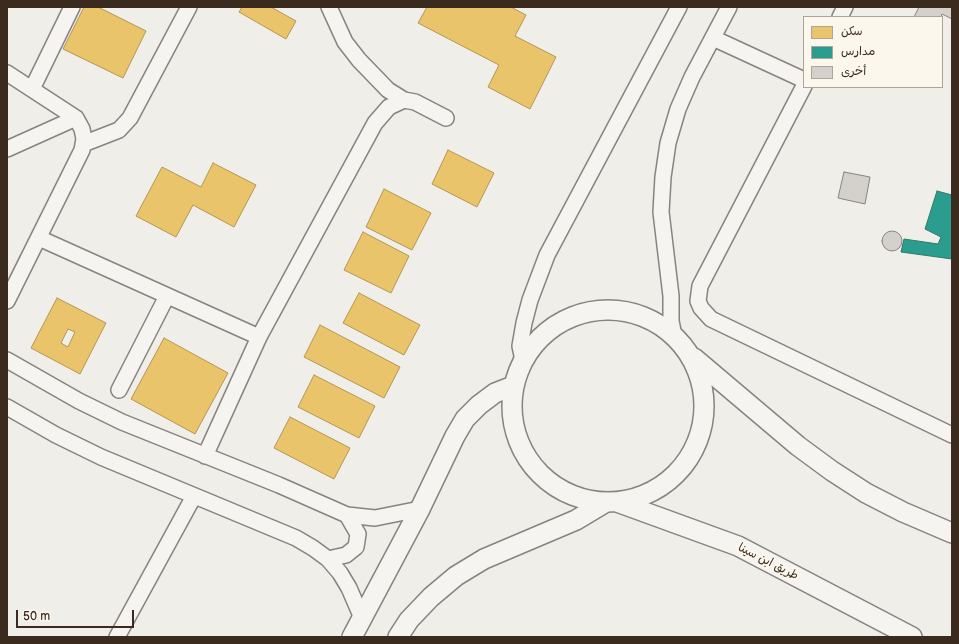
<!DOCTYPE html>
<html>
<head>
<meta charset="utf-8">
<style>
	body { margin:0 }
	#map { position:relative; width:959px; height:644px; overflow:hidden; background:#f0eee8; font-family:"Balsamiq Sans","Playpen Sans Arabic",sans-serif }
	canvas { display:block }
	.frame { position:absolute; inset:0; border:8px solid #3b2a1e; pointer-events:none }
	.legend { position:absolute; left:803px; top:16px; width:140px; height:72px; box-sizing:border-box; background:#fbf7ec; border:1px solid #aea59a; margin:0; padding:5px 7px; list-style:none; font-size:12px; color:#3b2a1e }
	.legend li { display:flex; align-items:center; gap:8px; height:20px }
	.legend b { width:20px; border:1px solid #aea59a }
	.scale { position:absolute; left:16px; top:610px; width:118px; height:18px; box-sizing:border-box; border:2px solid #3b2a1e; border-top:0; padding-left:5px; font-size:12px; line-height:14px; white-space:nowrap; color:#3b2a1e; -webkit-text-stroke:3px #fbf7ec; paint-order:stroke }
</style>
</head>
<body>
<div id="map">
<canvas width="959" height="644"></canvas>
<div class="frame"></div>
<ul class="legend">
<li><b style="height:11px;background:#e9c46a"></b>سكن</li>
<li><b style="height:11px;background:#2a9d8f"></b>مدارس</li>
<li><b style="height:11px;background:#d4d1cc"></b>أخرى</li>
</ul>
<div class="scale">50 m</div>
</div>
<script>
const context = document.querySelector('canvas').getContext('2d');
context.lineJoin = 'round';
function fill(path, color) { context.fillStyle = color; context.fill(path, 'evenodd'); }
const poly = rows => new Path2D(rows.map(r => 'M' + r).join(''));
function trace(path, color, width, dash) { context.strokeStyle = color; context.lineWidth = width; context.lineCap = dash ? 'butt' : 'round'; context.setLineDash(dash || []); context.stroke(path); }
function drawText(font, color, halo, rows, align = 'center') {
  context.font = font + ' "Balsamiq Sans","Playpen Sans Arabic",sans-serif'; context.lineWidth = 4; context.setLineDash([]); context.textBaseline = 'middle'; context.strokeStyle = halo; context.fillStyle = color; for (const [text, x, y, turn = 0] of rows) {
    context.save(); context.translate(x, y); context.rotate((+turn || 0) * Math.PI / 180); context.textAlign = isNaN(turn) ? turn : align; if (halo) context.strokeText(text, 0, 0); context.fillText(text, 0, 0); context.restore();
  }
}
const homes = poly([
	[84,7,98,7,146,31,123,78,63,49,84,7],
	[242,7,271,7,296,21,286,39,239,12,242,7],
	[427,7,511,7,526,15,515,36,556,57,530,109,488,87,499,65,418,23,427,7],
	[448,150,494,173,477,207,432,184,448,150],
	[213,163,256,185,234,227,193,205,176,237,136,216,162,167,201,187,213,163],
	[384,189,431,213,412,250,366,227,384,189],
	[363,232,409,256,391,293,344,270,363,232],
	[359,293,420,325,404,355,343,323,359,293],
	[57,298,106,323,80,374,31,348,57,298],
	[68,329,75,332,68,347,61,343,68,329],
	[320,325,400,367,384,398,304,357,320,325],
	[164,338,228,373,195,434,131,399,164,338],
	[314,375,375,406,359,438,298,407,314,375],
	[290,417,350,448,334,479,274,448,290,417]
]);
fill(homes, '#e9c46a');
trace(homes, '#b59653', 1);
const schools = poly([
	[937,191,952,195,952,259,901,252,904,239,938,244,941,237,925,229,937,191]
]);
fill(schools, '#2a9d8f');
trace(schools, '#2f7a6d', 1);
const building = poly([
	[919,7,952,7,952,19,942,14,941,17,914,17,919,7],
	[844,172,870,177,865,204,838,198,844,172],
	'882 241a10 10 0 1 1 20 0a10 10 0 1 1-20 0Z'
]);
fill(building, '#d4d1cc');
trace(building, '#88837e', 1);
const minor = poly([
	[329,7,345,42,359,60,388,90,404,100],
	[840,17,845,7],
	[713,38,804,80],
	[7,73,76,118,82,129,84,139,82,150,7,301],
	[804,86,700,286,698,301,701,308,711,319,952,435],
	[32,89,72,7],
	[83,144,119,130,130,118,189,7],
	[7,149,76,118],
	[39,238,259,337],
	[674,336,671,321,671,296,661,212,663,177,668,143,678,109,692,77,729,7],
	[7,360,79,401,122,422,279,485,347,515,375,518,420,509],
	[523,360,520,346,524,323,530,300,547,255,679,7],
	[119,390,167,296],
	[7,407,56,435,101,457,296,538,313,548,328,559,340,573,349,588,362,618],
	[205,456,259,337,375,123,389,107,404,100,415,102,446,118],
	[328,559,346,555,356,547,358,534,347,515],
	[117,637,194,496]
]);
const major = poly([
	'512 406a96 96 0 1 1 192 0a96 96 0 1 1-192 0Z',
	[694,358,798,446,832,471,866,493,903,512,952,533],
	[617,502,738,546,912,637],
	[352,637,420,509,455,436,465,419,479,405,495,393,513,386],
	[398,637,409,620,431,597,456,576,484,559,576,520,606,502]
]);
trace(minor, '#88837e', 18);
trace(major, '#88837e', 22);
trace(minor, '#f5f4f0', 15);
trace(major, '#f5f4f0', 19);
drawText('12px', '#3b2a1e', '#fbf7ec', [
	["طريق ابن سينا",768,562,27]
]);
</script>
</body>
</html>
